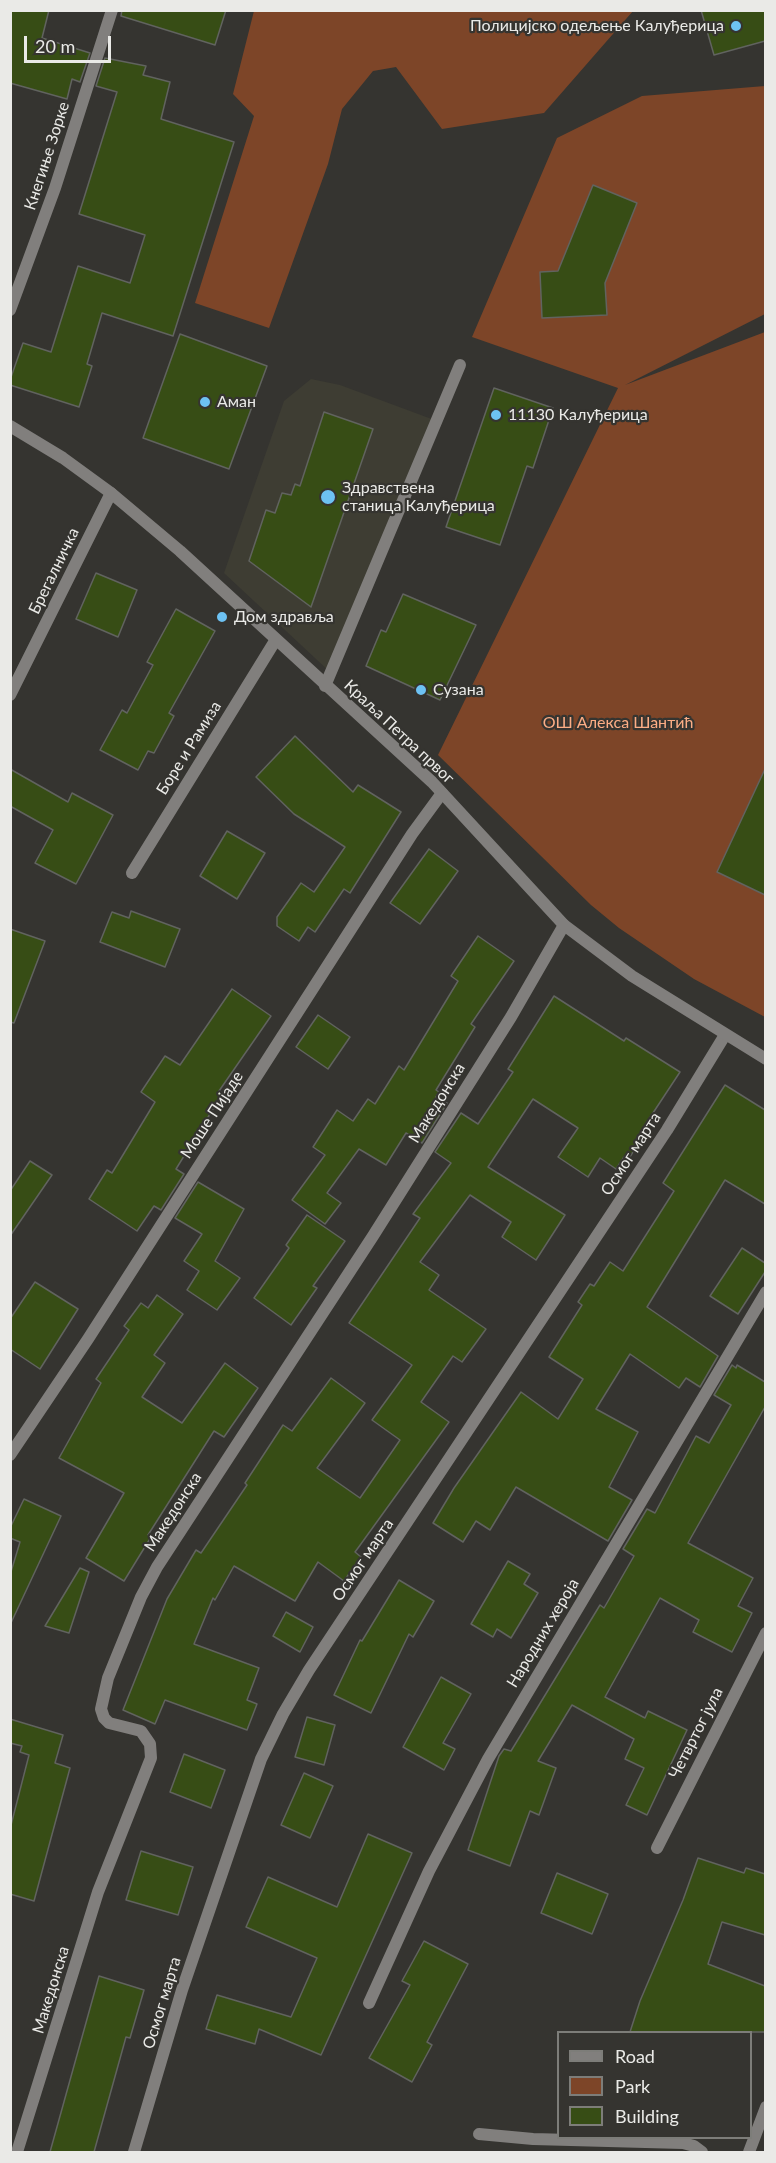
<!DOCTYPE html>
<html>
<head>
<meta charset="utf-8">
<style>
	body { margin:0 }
	#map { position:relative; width:776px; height:2163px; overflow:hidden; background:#353430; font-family:Lato,sans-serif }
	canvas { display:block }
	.frame { position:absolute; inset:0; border:12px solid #eaeae7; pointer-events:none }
	.legend { position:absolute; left:557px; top:2031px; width:195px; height:108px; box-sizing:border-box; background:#353430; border:2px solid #7d7d79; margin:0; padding:8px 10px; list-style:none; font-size:18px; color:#eaeae7 }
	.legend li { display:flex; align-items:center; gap:12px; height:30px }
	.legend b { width:30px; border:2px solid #7d7d79 }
	.scale { position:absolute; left:24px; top:36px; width:87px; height:27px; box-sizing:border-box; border:3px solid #eaeae7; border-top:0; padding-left:8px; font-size:18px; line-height:21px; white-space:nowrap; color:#eaeae7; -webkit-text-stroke:4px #353430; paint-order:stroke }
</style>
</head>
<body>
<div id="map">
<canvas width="776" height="2163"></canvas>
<div class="frame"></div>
<ul class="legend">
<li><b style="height:8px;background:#817f7d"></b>Road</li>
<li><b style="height:16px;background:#7d4528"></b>Park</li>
<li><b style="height:16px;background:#374d15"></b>Building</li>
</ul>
<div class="scale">20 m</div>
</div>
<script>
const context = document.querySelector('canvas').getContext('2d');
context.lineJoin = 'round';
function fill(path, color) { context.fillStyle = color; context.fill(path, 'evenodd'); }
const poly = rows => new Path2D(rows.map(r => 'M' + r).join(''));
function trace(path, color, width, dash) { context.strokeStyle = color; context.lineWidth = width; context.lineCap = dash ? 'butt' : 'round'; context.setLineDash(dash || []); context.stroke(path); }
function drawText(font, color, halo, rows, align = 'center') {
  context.font = font + ' Lato,sans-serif'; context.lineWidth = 4.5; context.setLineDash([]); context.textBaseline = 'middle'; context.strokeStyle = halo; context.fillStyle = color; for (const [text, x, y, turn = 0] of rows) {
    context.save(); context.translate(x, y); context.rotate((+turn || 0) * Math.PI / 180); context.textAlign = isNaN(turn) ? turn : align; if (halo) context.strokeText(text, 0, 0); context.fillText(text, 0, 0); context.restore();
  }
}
fill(poly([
	[311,379,340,385,437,421,331,673,224,573,284,401]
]), '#3e3d33');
fill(poly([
	[254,11,254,10,633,11,544,113,442,129,396,67,373,71,342,109,328,164,269,328,195,303,254,116,233,94],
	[765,86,765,314,625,385,765,332,765,1017,694,979,619,928,591,905,438,755,618,388,472,337,557,138,642,96]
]), '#7d4528');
const building = poly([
	[10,10,49,10,42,38,90,53,80,82,72,79,67,99,10,83,10,10],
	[122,10,226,10,215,45,121,16,122,10],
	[701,10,765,10,765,41,714,55,701,10],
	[105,58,146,66,143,75,170,82,161,119,234,142,173,336,102,313,87,364,92,366,79,407,10,385,10,380,23,343,51,352,78,266,130,283,145,235,79,214,117,92,96,86,105,58],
	[593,185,637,203,605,283,607,315,542,318,540,272,558,271,593,185],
	[180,334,267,366,229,469,143,438,180,334],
	[494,388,553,408,533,468,527,466,500,545,446,527,494,388],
	[324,412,373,429,311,607,249,561,266,510,275,513,282,493,291,495,295,484,300,486,324,412],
	[96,573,137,590,118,637,76,619,96,573],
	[403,594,476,625,440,700,366,666,381,630,386,632,403,594],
	[176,609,215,631,169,713,174,716,154,753,148,751,138,770,100,750,122,710,127,713,153,665,147,662,176,609],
	[295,736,353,792,358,785,401,812,350,893,344,889,315,932,308,927,299,941,277,926,277,917,301,883,314,892,345,847,294,814,256,777,295,736],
	[10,769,68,802,72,793,113,815,76,884,35,863,53,830,10,806,10,769],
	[765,769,765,895,717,872,765,769],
	[227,831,265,853,237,899,200,876,227,831],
	[429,849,458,871,420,924,390,903,429,849],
	[131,911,180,929,165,967,100,942,112,912,129,918,131,911],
	[10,929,45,941,14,1023,10,1022,10,929],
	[478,936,514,961,471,1024,475,1027,436,1090,439,1092,436,1097,447,1103,422,1143,406,1133,386,1165,359,1149,327,1193,341,1203,325,1224,292,1200,325,1155,313,1147,337,1110,353,1121,368,1099,375,1104,399,1066,404,1070,458,981,451,976,478,936],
	[232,989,271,1016,219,1091,223,1093,176,1169,184,1174,161,1210,154,1206,137,1231,89,1199,107,1170,112,1173,155,1102,141,1092,165,1056,180,1065,232,989],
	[554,996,624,1041,626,1038,680,1072,649,1119,649,1126,628,1160,624,1157,616,1169,600,1158,588,1177,558,1157,578,1128,533,1099,488,1167,565,1215,536,1260,502,1237,511,1222,470,1195,420,1262,439,1275,429,1290,486,1329,462,1362,453,1356,421,1402,449,1422,358,1548,355,1552,361,1557,344,1581,318,1562,295,1601,234,1566,215,1600,213,1598,194,1644,259,1668,247,1700,257,1704,247,1730,165,1700,155,1724,123,1710,167,1599,196,1550,201,1553,247,1485,245,1483,283,1425,292,1431,331,1378,365,1403,317,1468,360,1498,400,1440,372,1420,412,1365,349,1323,420,1218,413,1214,451,1163,435,1152,461,1113,478,1124,513,1072,508,1069,554,996],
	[318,1015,350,1037,328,1069,296,1047,318,1015],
	[725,1085,765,1110,765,1204,725,1180,647,1307,718,1356,700,1387,686,1378,679,1388,630,1354,596,1409,638,1432,609,1487,632,1500,608,1541,516,1487,490,1530,476,1521,463,1542,433,1523,454,1488,521,1392,558,1419,583,1379,549,1357,582,1305,578,1302,590,1284,594,1286,610,1262,623,1271,674,1191,663,1183,725,1085],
	[30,1161,52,1175,10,1236,10,1191,30,1161],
	[198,1182,244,1209,215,1261,240,1278,217,1310,187,1290,199,1271,184,1261,202,1234,175,1218,198,1182],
	[307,1215,345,1241,313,1286,317,1288,291,1325,254,1298,289,1248,286,1245,307,1215],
	[742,1248,765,1263,765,1272,738,1314,710,1296,742,1248],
	[35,1282,78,1309,40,1369,10,1349,10,1319,35,1282],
	[157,1295,183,1314,154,1355,165,1363,142,1397,182,1423,225,1363,258,1388,224,1437,214,1431,148,1535,151,1537,124,1581,86,1558,124,1493,59,1458,101,1383,96,1379,129,1330,124,1326,141,1303,148,1308,157,1295],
	[732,1365,736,1368,737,1365,765,1382,765,1407,688,1543,753,1578,738,1606,752,1613,732,1652,693,1632,699,1620,660,1598,605,1697,645,1718,648,1711,687,1730,647,1815,626,1805,644,1768,625,1759,634,1739,572,1705,538,1761,556,1768,539,1815,530,1811,510,1866,468,1850,499,1756,504,1749,511,1751,600,1605,604,1608,634,1556,623,1549,647,1509,655,1513,696,1436,709,1443,731,1405,714,1395,732,1365],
	[24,1499,61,1516,10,1625,10,1575,20,1542,10,1538,10,1528,24,1499],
	[508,1561,530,1574,524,1584,538,1593,511,1638,497,1629,493,1637,471,1624,508,1561],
	[80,1568,89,1572,69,1633,45,1626,80,1568],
	[399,1580,434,1601,413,1637,409,1634,371,1713,334,1695,360,1640,362,1641,399,1580],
	[286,1612,313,1627,300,1652,273,1636,286,1612],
	[441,1677,471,1694,443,1743,455,1749,444,1770,403,1747,441,1677],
	[307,1717,335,1725,324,1765,295,1757,307,1717],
	[10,1719,63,1735,55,1763,70,1768,34,1901,10,1894,10,1829,29,1755,20,1752,22,1746,10,1743,10,1719],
	[184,1754,225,1770,211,1808,170,1792,184,1754],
	[304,1773,333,1786,310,1838,281,1825,304,1773],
	[368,1834,412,1853,321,2055,259,2029,255,2044,206,2029,217,1995,291,2017,317,1958,246,1927,268,1877,337,1907,368,1834],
	[141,1851,193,1867,178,1915,126,1900,141,1851],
	[698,1858,744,1873,746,1868,765,1874,765,1935,722,1922,708,1964,765,1986,765,2032,630,2032,640,2001,683,1900,698,1858],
	[557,1873,608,1894,592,1934,541,1913,557,1873],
	[424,1941,468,1964,427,2042,432,2045,412,2082,369,2058,410,1985,402,1981,424,1941],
	[99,1976,144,1990,130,2038,126,2037,94,2152,50,2152,99,1976]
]);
fill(building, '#374d15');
trace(building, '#61635f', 1.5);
trace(poly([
	[10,310,55,188,112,10],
	[325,686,460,365],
	[10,695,111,493],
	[132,873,275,641],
	[10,1455,88,1339,412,834,442,793],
	[657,1848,766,1633],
	[369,2003,429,1871,488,1759,766,1292],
	[479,2134,533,2139,683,2143,694,2146,702,2152],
	[17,2152,98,1892,151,1758,150,1744,141,1731,109,1723,104,1718,101,1709,108,1678,141,1597,157,1567,373,1236,511,1017,564,925],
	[134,2152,182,1990,261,1759,283,1714,309,1670,667,1130,725,1035],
	[749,2152,766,2107]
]), '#817f7d', 12);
trace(poly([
	[10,426,63,458,111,493,180,551,432,782,564,925,632,976,766,1059]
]), '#817f7d', 12);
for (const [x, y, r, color] of [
	[736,26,6,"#6dc2f3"],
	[205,402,6,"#6dc2f3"],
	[496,415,6,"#6dc2f3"],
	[328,497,8,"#6dc2f3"],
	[222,617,6,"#6dc2f3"],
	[421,690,6,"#6dc2f3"]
]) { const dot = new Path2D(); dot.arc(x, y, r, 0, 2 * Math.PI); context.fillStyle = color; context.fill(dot); trace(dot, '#353430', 2); }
drawText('16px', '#eaeae7', '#353430', [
	["Полицијско одељење Калуђерица",724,26,"right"],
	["Аман",217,402],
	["11130 Калуђерица",508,415],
	["Здравствена",342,488],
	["станица Калуђерица",342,506],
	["Дом здравља",234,617],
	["Сузана",433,690]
], 'left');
drawText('16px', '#eaeae7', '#353430', [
	["Кнегиње Зорке",47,156,-72],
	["Брегалничка",54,571,-64],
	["Краља Петра првог",399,732,43],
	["Боре и Рамиза",189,748,-58],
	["Македонска",437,1103,-58],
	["Моше Пијаде",212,1115,-57],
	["Осмог марта",631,1154,-57],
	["Македонска",173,1512,-57],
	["Осмог марта",363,1560,-56],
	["Народних хероја",543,1633,-59],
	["Четвртог јула",696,1733,-63],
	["Македонска",51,1990,-73],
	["Осмог марта",162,2003,-73]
]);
drawText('16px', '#fcad85', '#353430', [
	["ОШ Алекса Шантић",618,723]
]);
</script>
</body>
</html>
